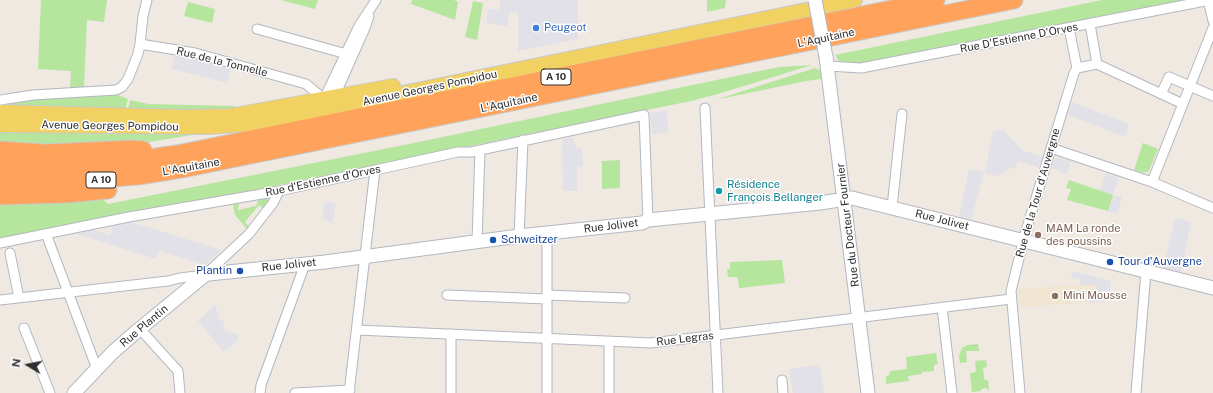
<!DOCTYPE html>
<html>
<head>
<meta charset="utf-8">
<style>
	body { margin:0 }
	#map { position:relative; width:1213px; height:393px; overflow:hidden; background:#efe9e1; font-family:"Public Sans",sans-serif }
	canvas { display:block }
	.north { position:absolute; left:8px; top:345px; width:40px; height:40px; -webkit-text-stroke:3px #fff; paint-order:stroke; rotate:280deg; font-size:11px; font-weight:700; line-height:16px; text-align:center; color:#2e2e2e }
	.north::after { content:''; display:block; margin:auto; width:14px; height:18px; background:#2e2e2e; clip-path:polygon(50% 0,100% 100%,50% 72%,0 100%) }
</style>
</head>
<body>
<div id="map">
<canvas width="1213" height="393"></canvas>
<div class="north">N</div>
</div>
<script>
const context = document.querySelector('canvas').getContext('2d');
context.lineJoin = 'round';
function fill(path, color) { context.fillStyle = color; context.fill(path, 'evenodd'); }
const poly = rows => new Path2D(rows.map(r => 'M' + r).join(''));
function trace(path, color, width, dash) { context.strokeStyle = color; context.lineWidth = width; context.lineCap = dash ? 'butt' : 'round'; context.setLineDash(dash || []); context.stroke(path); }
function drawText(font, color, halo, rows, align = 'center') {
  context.font = font + ' "Public Sans",sans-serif'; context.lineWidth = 3; context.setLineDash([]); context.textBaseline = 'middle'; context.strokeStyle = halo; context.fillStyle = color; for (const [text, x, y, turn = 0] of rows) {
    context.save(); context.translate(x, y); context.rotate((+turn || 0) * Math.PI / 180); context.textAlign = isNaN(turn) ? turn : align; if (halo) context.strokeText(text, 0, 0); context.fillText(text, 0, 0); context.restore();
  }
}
fill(poly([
	[501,0,578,0,578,39,518,51,518,13,510,12,507,26,486,23,488,9,499,10],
	[175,54,194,57,231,68,227,83,172,69],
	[1072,102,1129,124,1125,137,1068,115],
	[667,110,668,133,652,134,650,113],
	[1003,129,1022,150,1042,157,1039,167,1018,161,1015,169,1008,168,1007,171,997,176,985,173,993,132],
	[573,137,576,149,582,148,583,166,577,167,577,191,563,191,562,139],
	[1059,157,1071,161,1067,174,1051,168,1054,160],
	[969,169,984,172,971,221,959,218],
	[1106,173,1119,178,1113,195,1122,197,1117,214,1108,211,1113,195,1100,191],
	[325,201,336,203,332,224,322,217],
	[1175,218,1191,222,1181,274,1163,269],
	[125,221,141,225,222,250,206,264,203,264,159,251,156,259,74,233,88,228,110,235,113,224],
	[1072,271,1111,281,1109,301,1085,303,1094,295,1096,286,1080,285,1080,279,1071,278],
	[215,304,220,321,223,320,225,331,228,331,239,335,236,342,224,352,198,321],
	[820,365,824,393,793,393,789,369]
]), '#e3e1e8');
fill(poly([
	[1076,285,1096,285,1094,295,1085,303,1019,307,1017,289]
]), '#f0e6d1');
fill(poly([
	[41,0,107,0,104,22,87,20,84,87,70,88,71,71,38,69],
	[281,0,318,0,315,9],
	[412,0,454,0,458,2,455,20,411,4],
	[707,0,726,0,725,8,707,12],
	[1102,0,1193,0,1155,7,1141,8,1081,23,857,64,841,64,835,55],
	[473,1,483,3,477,40,465,37],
	[188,2,215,9,212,23,184,16],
	[812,65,718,94,691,101,186,204,0,241,0,203,103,199,108,204,404,145,779,67],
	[815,68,822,71,824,81,820,79,806,81,715,100],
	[118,95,128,99,125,110,50,106,0,106,0,103,26,100],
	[130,100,148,104,235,106,238,108,221,110,128,110],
	[0,132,30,132,204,133,143,143,61,146,0,142],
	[1143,143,1158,149,1149,171,1144,173,1134,170],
	[620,160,620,188,602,189,602,161],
	[1069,180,1113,195,1108,211,1067,200,1071,189,1066,188],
	[266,198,269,200,269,203,264,209,259,205,245,222,249,227,247,229,235,215,233,204,239,203,238,210,256,206,259,199],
	[782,260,785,283,739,288,738,279,736,277,728,277,727,269,730,269,730,262],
	[978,344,979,351,966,351,967,362,960,363,959,356,962,348,967,345],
	[936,353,938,364,934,365,934,371,922,372,922,374,908,376,909,381,886,384,886,377,889,375,890,371,907,369,906,357],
	[986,360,987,367,983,368,984,377,985,380,988,380,989,390,988,391,987,388,981,389,981,391,972,392,970,373,976,372,975,361]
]), '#b6e59e');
const street = poly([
	[1208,0,1213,21],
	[1090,24,1097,64],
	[1069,28,1077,68],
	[257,29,350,55],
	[140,44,143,16,147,0],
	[1097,64,1183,104],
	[828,66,861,68,1210,0],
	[1077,68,1097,64],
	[1161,94,1169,77,1213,96],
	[0,100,33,95,116,90,122,87,128,79,138,54,140,44,195,53,306,84,324,99,359,26,376,0],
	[333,100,365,28,369,16],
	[705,108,718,393],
	[1051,148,1152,182,1213,208],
	[1152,182,1213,28],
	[892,207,902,114],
	[547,234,547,393],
	[519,236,523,140],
	[48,239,97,369],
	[477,242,480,150],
	[0,243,129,217,279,191,458,152,471,152,644,115,648,220],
	[10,253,19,298],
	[447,295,547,299],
	[547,295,625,298],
	[0,300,168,281,180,278,205,275,249,234,273,203,279,191],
	[942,307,952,393],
	[24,328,50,393],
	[140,329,178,371,180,393],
	[357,330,651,343,1011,299],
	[609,342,609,393],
	[782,380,783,393],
	[260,393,261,385,305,264],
	[295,393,350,390],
	[349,393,375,170],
	[451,393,451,334],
	[1020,393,1011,291,1025,234,1074,73,1077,68],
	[1136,393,1146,271]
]);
const secondary = poly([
	[826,57,868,393],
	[74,393,112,353,137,331,205,275,209,274,325,262,519,236,642,223,648,220,820,203,852,198,1213,288]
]);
const primary = poly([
	[0,112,186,117,230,116,393,86],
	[0,125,208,127,249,124,325,109,855,0]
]);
const highway = poly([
	[0,150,46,153,132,149,143,150],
	[0,163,40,166,72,166,136,160,177,154,936,0],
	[0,179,40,181,73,181,138,176,187,168,1014,0],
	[0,196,67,194,108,190]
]);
trace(street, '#b4b7c1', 11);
trace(secondary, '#b4b7c1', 15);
trace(primary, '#c9c9c9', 16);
trace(highway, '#c9c9c9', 19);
trace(street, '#fff', 9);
trace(secondary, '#fff', 13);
trace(primary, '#f2d163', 14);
trace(highway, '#ffa35c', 17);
const secondaryBridge = poly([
	[815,0,826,57]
]);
trace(secondaryBridge, '#b4b7c1', 15, []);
trace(secondaryBridge, '#fff', 13);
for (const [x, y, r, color] of [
	[536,28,4,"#3f7fe0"],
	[719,191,4,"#0f9aa8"],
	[1038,235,4,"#8d6e63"],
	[493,240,4,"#1a4fb4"],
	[1110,262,4,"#1a4fb4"],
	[240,271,4,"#1a4fb4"],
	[1055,296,4,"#8d6e63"]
]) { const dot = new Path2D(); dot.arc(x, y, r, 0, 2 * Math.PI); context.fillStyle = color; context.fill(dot); trace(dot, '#fff', 1.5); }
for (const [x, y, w] of [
	[556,77,30],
	[101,180,30]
]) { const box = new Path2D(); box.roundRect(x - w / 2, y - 8, w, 16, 3); context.fillStyle = '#fff'; context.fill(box); trace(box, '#2e2e2e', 1); }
drawText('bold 10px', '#2e2e2e', null, [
	["A 10",556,77],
	["A 10",101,180]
]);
drawText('11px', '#366cbe', '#fff', [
	["Peugeot",544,28]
], 'left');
drawText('11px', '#2e2e2e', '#fff', [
	["L'Aquitaine",826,38,-12],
	["Rue D'Estienne D'Orves",1019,38,-11],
	["Rue de la Tonnelle",222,62,14],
	["Avenue Georges Pompidou",430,88,-12],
	["L'Aquitaine",509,103,-12],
	["Avenue Georges Pompidou",110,126,1],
	["L'Aquitaine",191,167,-10],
	["Rue d'Estienne d'Orves",323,181,-12],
	["Rue de la Tour d'Auvergne",1038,193,-74],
	["Rue Jolivet",942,220,14],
	["Rue du Docteur Fournier",848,225,-97],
	["Rue Jolivet",611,226,-7],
	["Rue Jolivet",289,265,-6],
	["Rue Plantin",144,326,-40],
	["Rue Legras",685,339,-7]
]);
drawText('11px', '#0d838f', '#fff', [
	["Résidence",727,185],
	["François Bellanger",727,198]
], 'left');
drawText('11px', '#785e54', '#fff', [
	["MAM La ronde",1046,229],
	["des poussins",1046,242],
	["Mini Mousse",1063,296]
], 'left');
drawText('11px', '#164399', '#fff', [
	["Schweitzer",501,240],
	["Tour d'Auvergne",1118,262],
	["Plantin",232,271,"right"]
], 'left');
</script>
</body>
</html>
